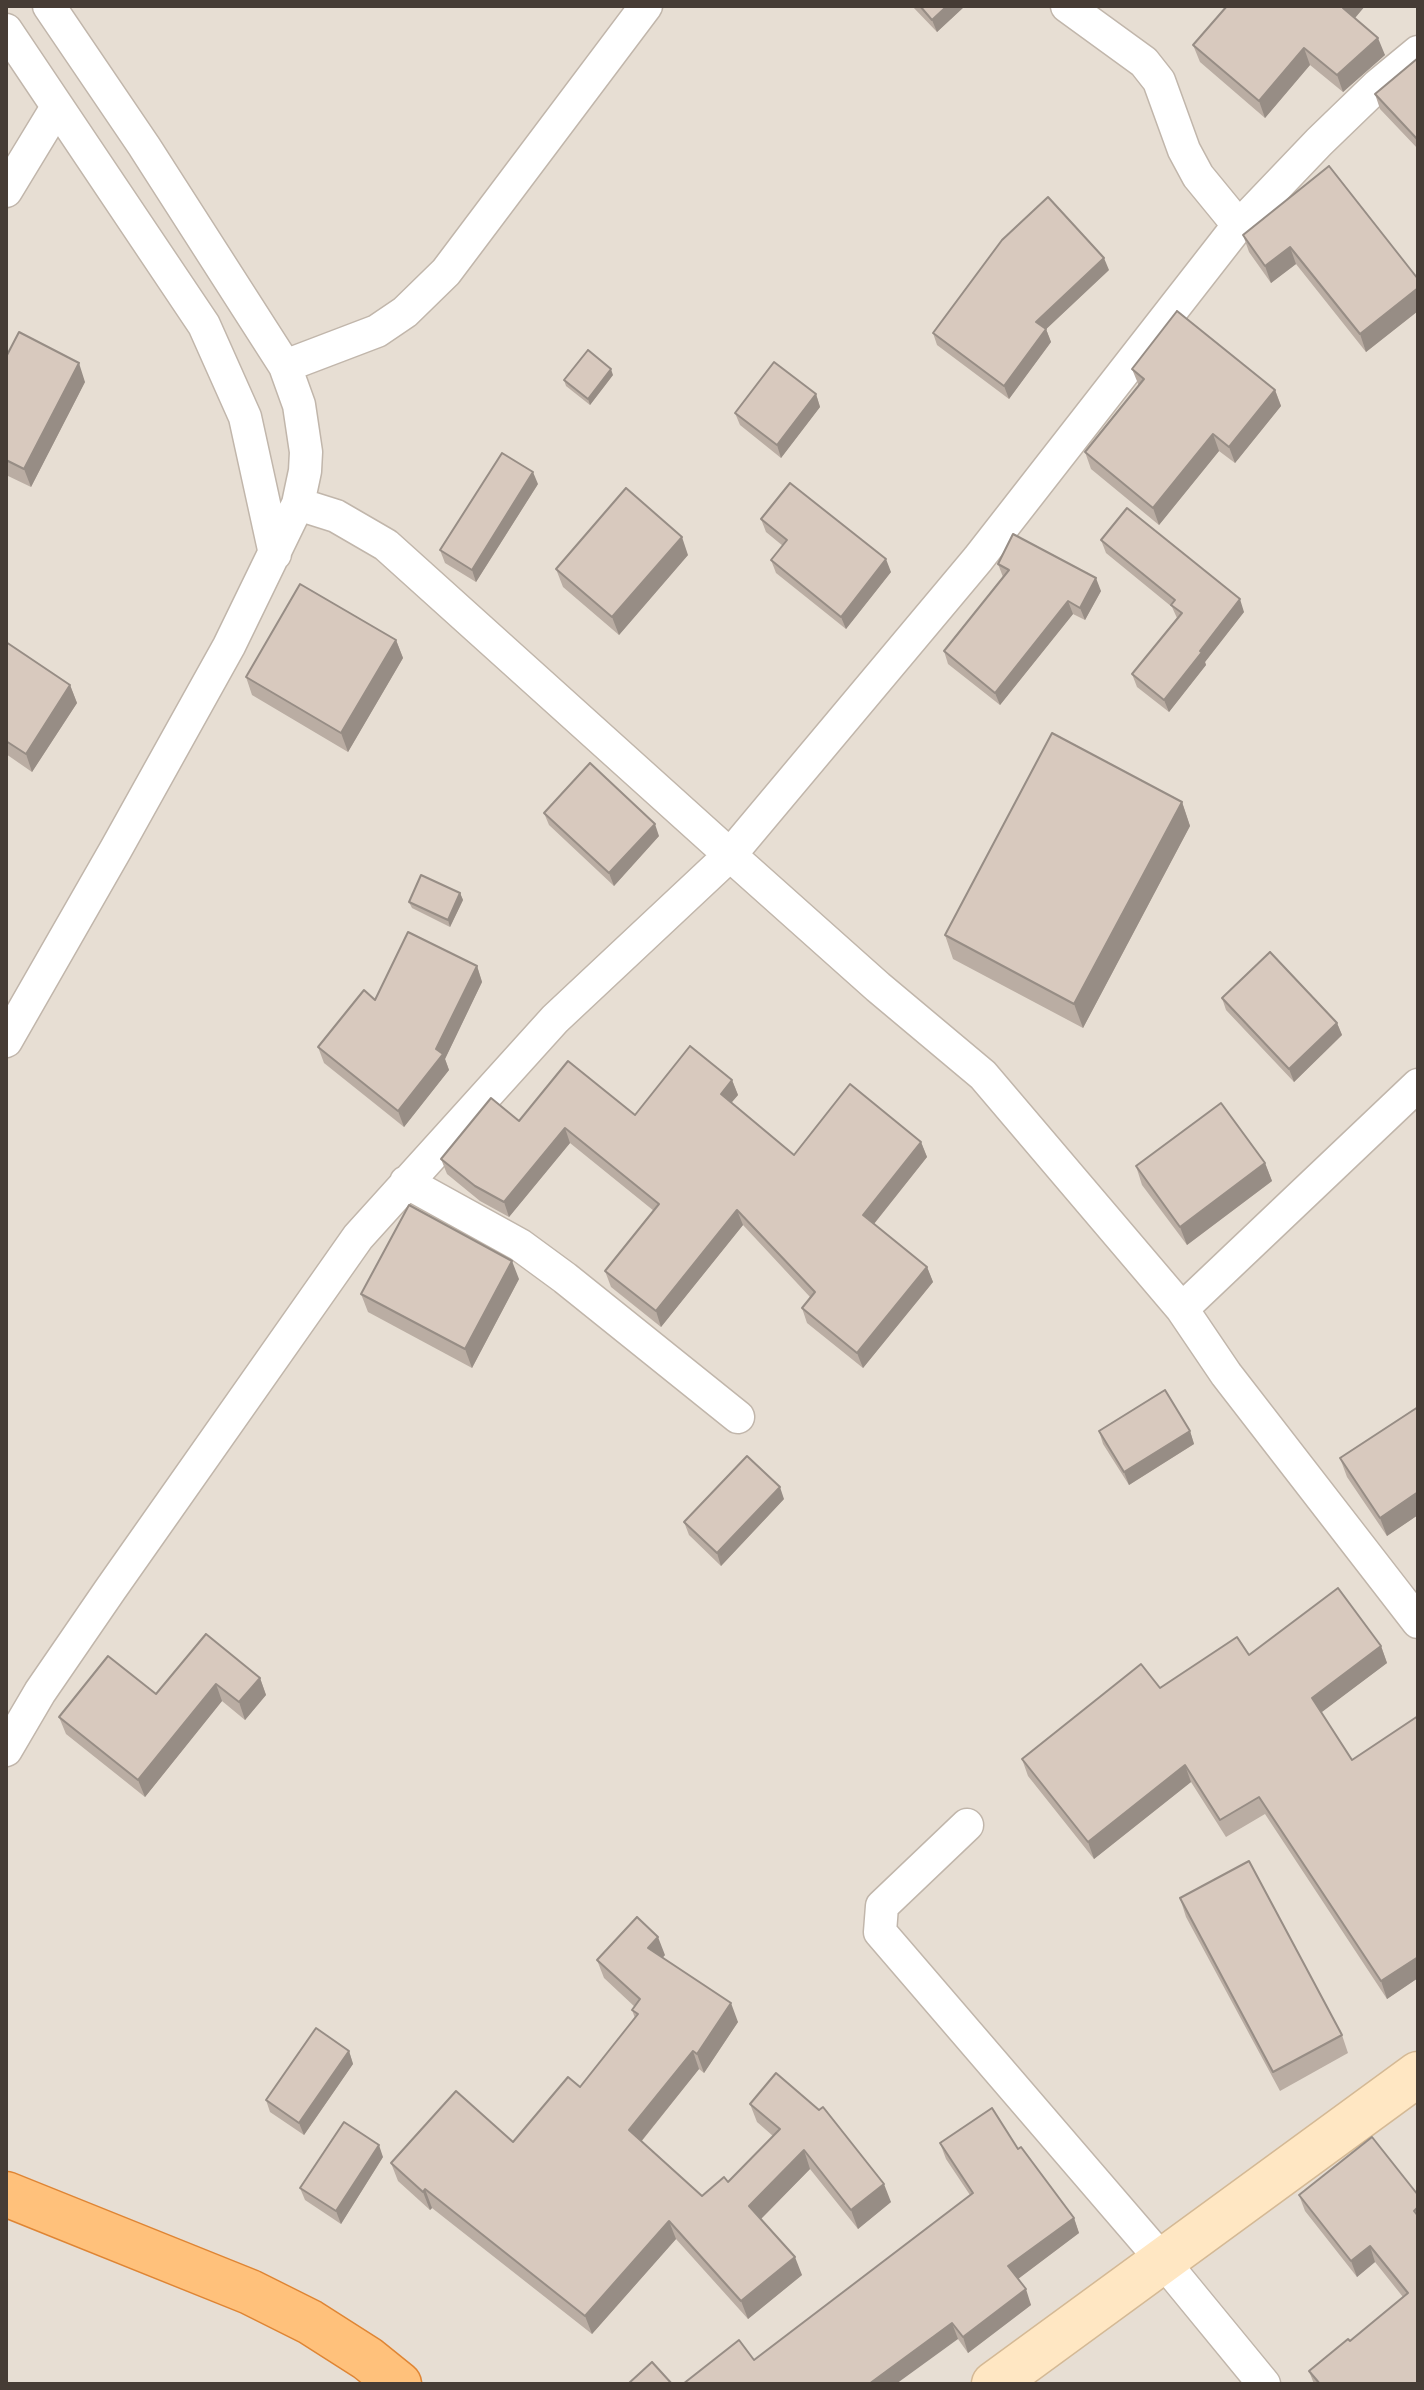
<!DOCTYPE html>
<html>
<head>
<meta charset="utf-8">
<style>
	body { margin:0 }
	#map { position:relative; width:1424px; height:2390px; overflow:hidden; background:#f3ede5; font-family:Figtree,sans-serif }
	canvas { display:block }
	.frame { position:absolute; inset:0; border:8px solid #463c35; pointer-events:none }
</style>
</head>
<body>
<div id="map">
<canvas width="1424" height="2390"></canvas>
<div class="frame"></div>
</div>
<script>
const context = document.querySelector('canvas').getContext('2d');
context.lineJoin = 'round';
function fill(path, color) { context.fillStyle = color; context.fill(path, 'evenodd'); }
const poly = rows => new Path2D(rows.map(r => 'M' + r).join(''));
function trace(path, color, width, dash) { context.strokeStyle = color; context.lineWidth = width; context.lineCap = dash ? 'butt' : 'round'; context.setLineDash(dash || []); context.stroke(path); }
fill(poly([
	[6,6,1418,6,1418,2384,6,2384]
]), '#e7ded3');
const minor = poly([
	[1067,6,1144,62,1159,81,1184,150,1198,176,1239,226],
	[6,30,204,325,245,417,275,554],
	[1418,52,1378,85,1319,142,1233,232,978,559,730,855,878,987,983,1075,1182,1309,1226,1374,1418,1622],
	[6,191,57,107],
	[285,366,377,331,405,312,446,272,646,6],
	[6,1041,116,849,229,646,298,504,305,471,306,452,299,405,285,366,144,146,49,6],
	[406,1182,520,1245,565,1278,738,1417],
	[1182,1309,1418,1085],
	[6,1750,40,1692,110,1590,358,1237,555,1019,730,855,386,545,336,516,298,504],
	[967,1825,882,1906,880,1932,1163,2261,1264,2384]
]);
const secondary = poly([
	[994,2384,1418,2074]
]);
const trunk = poly([
	[6,2194,250,2292,310,2322,368,2359,399,2384]
]);
trace(minor, '#c1b6ab', 35);
trace(secondary, '#d4b995', 47);
trace(trunk, '#df8534', 47);
trace(minor, '#fff', 32);
trace(secondary, '#ffe7c3', 44);
trace(trunk, '#ffc17b', 44);
fill(poly([
	[912,6,965,6,937,32],
	[1227,6,1365,6,1355,18,1385,55,1343,92,1310,65,1265,118,1200,62,1193,45],
	[1418,58,1418,149,1380,109,1375,94],
	[1243,235,1418,279,1418,311,1366,352,1296,264,1271,283,1249,252],
	[1109,270,1046,329,1051,342,1009,399,937,345,933,333],
	[6,357,85,382,31,487,6,475],
	[1132,369,1275,390,1281,406,1235,463,1219,451,1159,525,1091,469,1085,452,1139,386],
	[613,375,590,405,566,386,564,380],
	[816,394,820,407,781,458,740,425,735,413],
	[538,484,476,582,445,563,440,550],
	[761,519,891,572,846,629,776,573,771,560,783,546,766,532],
	[1101,540,1244,612,1205,662,1206,665,1169,712,1137,687,1132,674,1177,618,1172,607,1106,553],
	[688,555,619,635,563,587,556,569],
	[998,564,1101,591,1085,620,1073,614,1000,705,948,664,944,651,1003,577],
	[396,640,403,658,348,752,252,695,246,677],
	[6,642,70,685,77,703,32,772,6,754],
	[1182,802,1190,826,1083,1028,953,959,945,935],
	[544,813,659,836,614,886,549,825],
	[460,893,463,900,450,927,412,908,409,902],
	[477,966,482,982,445,1059,449,1070,404,1127,324,1063,318,1047,375,1000],
	[1222,998,1337,1023,1342,1035,1294,1082,1226,1010],
	[732,1080,738,1095,731,1103,794,1155,921,1142,927,1157,874,1224,927,1267,933,1282,863,1368,807,1323,802,1308,810,1297,743,1225,661,1327,611,1287,605,1271,654,1211,570,1143,509,1217,480,1201,447,1174,441,1159,519,1121,635,1115],
	[1265,1163,1272,1181,1187,1245,1142,1185,1136,1166],
	[519,1279,472,1368,368,1312,361,1294],
	[1418,1407,1418,1515,1387,1536,1347,1477,1340,1458],
	[1099,1431,1190,1431,1194,1444,1129,1485,1103,1444],
	[784,1499,721,1566,689,1535,684,1522],
	[1381,1646,1387,1663,1321,1712,1352,1760,1418,1716,1418,1978,1387,1999,1265,1814,1226,1837,1191,1782,1094,1859,1028,1776,1022,1759,1160,1688,1249,1655],
	[260,1678,266,1695,245,1720,222,1701,145,1797,66,1734,59,1717,156,1694],
	[1180,1898,1342,2035,1348,2053,1280,2091,1186,1917],
	[665,1955,662,1958,738,2022,704,2073,699,2069,641,2142,702,2196,728,2182,773,2136,757,2122,750,2104,891,2202,858,2229,810,2169,761,2219,802,2275,748,2319,676,2239,592,2334,432,2208,430,2210,398,2181,391,2163,513,2142,580,2087,635,2018,632,2010,635,2007,604,1978,597,1960],
	[349,2051,353,2064,304,2135,270,2112,266,2100],
	[940,2143,1018,2149,1074,2218,1079,2233,1018,2279,1031,2305,968,2353,958,2339,754,2360,970,2195,946,2159],
	[383,2157,341,2224,305,2200,300,2188],
	[1299,2195,1418,2195,1418,2384,1314,2384,1309,2371,1350,2341,1403,2297,1375,2262,1357,2277,1305,2211]
]), '#baada3');
fill(poly([
	[947,6,965,6,937,32,932,20],
	[1344,6,1365,6,1349,25,1343,8],
	[1378,38,1385,55,1343,92,1337,75],
	[1304,48,1310,65,1265,118,1259,101],
	[1290,247,1296,264,1271,283,1265,266],
	[1104,258,1109,270,1041,334,1036,322],
	[1418,288,1418,311,1366,352,1360,334],
	[1046,329,1051,342,1009,399,1004,386],
	[79,363,85,382,31,487,24,469],
	[611,369,613,375,590,405,588,399],
	[1275,390,1281,406,1235,463,1229,447],
	[816,394,820,407,781,458,777,445],
	[1213,434,1219,451,1159,525,1153,508],
	[533,472,538,484,476,582,472,570],
	[682,537,688,555,619,635,612,617],
	[886,559,891,572,846,629,841,617],
	[1096,578,1101,591,1085,620,1080,608],
	[1240,599,1244,612,1205,662,1206,665,1169,712,1164,700,1200,651],
	[1068,601,1073,614,1000,705,995,693],
	[396,640,403,658,348,752,341,733],
	[70,685,77,703,32,772,26,754],
	[1182,802,1190,826,1083,1028,1074,1004],
	[655,824,659,836,614,886,609,873],
	[460,893,463,900,450,927,448,920],
	[477,966,482,982,445,1059,449,1070,404,1127,398,1111,436,1049],
	[1337,1023,1342,1035,1294,1082,1289,1069],
	[732,1080,738,1095,726,1109,721,1094],
	[565,1128,570,1143,509,1217,504,1202],
	[921,1142,927,1157,869,1230,863,1215],
	[1265,1163,1272,1181,1187,1245,1180,1227],
	[737,1210,743,1225,661,1327,656,1311],
	[512,1261,519,1279,472,1368,465,1349],
	[927,1267,933,1282,863,1368,857,1353],
	[1190,1431,1194,1444,1129,1485,1124,1472],
	[780,1487,784,1499,721,1566,717,1553],
	[1418,1492,1418,1515,1387,1536,1380,1518],
	[1381,1646,1387,1663,1318,1715,1312,1698],
	[260,1678,266,1695,245,1720,239,1702],
	[216,1684,222,1701,145,1797,138,1780],
	[1185,1765,1191,1782,1094,1859,1088,1842],
	[658,1937,665,1955,655,1966,648,1948],
	[1418,1957,1418,1978,1387,1999,1381,1981],
	[731,2003,738,2022,704,2073,697,2054],
	[349,2051,353,2064,304,2135,299,2123],
	[693,2051,699,2069,635,2149,629,2130],
	[379,2145,383,2157,341,2224,336,2211],
	[804,2150,810,2169,756,2224,749,2206],
	[884,2184,891,2202,858,2229,851,2210],
	[425,2189,432,2208,430,2210,423,2192],
	[1074,2218,1079,2233,1014,2282,1008,2266],
	[669,2221,676,2239,592,2334,585,2316],
	[1370,2246,1375,2262,1357,2277,1351,2261],
	[795,2257,802,2275,748,2319,741,2301],
	[1026,2289,1031,2305,968,2353,963,2337],
	[952,2323,958,2339,896,2384,869,2384]
]), '#978d85');
const building = poly([
	[920,6,947,6,932,20,920,6],
	[1227,6,1344,6,1343,8,1378,38,1337,75,1304,48,1259,101,1193,45,1227,6],
	[1418,58,1418,140,1375,94,1418,58],
	[1329,166,1418,279,1418,288,1360,334,1290,247,1265,266,1243,235,1329,166],
	[1048,197,1104,258,1036,322,1046,329,1004,386,933,333,1002,240,1048,197],
	[1177,311,1275,390,1229,447,1213,434,1153,508,1085,452,1144,379,1132,369,1177,311],
	[19,332,79,363,24,469,6,460,6,357,19,332],
	[588,350,611,369,588,399,564,380,588,350],
	[774,362,816,394,777,445,735,413,774,362],
	[502,453,533,472,472,570,440,550,502,453],
	[790,483,886,559,841,617,771,560,787,540,761,519,790,483],
	[626,488,682,537,612,617,556,569,626,488],
	[1127,508,1240,599,1200,651,1202,652,1164,700,1132,674,1182,613,1171,605,1175,600,1101,540,1127,508],
	[1013,534,1096,578,1080,608,1068,601,995,693,944,651,1009,570,998,564,1013,534],
	[300,584,396,640,341,733,246,677,300,584],
	[6,642,70,685,26,754,6,741,6,642],
	[1052,733,1182,802,1074,1004,945,935,1052,733],
	[590,763,655,824,609,873,544,813,590,763],
	[421,875,460,893,448,920,409,902,421,875],
	[408,932,477,966,436,1049,443,1054,398,1111,318,1047,364,990,375,1000,408,932],
	[1270,952,1337,1023,1289,1069,1222,998,1270,952],
	[690,1046,732,1080,721,1094,794,1155,850,1084,921,1142,863,1215,927,1267,857,1353,802,1308,815,1292,737,1210,656,1311,605,1271,659,1204,565,1128,504,1202,475,1186,441,1159,491,1098,519,1121,568,1061,635,1115,690,1046],
	[1221,1103,1265,1163,1180,1227,1136,1166,1221,1103],
	[409,1205,512,1261,465,1349,361,1294,409,1205],
	[1165,1390,1190,1431,1124,1472,1099,1431,1165,1390],
	[1418,1407,1418,1492,1380,1518,1340,1458,1418,1407],
	[747,1456,780,1487,717,1553,684,1522,747,1456],
	[1338,1588,1381,1646,1312,1698,1352,1760,1418,1716,1418,1957,1381,1981,1259,1797,1220,1820,1185,1765,1088,1842,1022,1759,1141,1664,1160,1688,1237,1637,1249,1655,1338,1588],
	[206,1634,260,1678,239,1702,216,1684,138,1780,59,1717,108,1656,156,1694,206,1634],
	[1249,1861,1342,2035,1273,2072,1180,1898,1249,1861],
	[637,1917,658,1937,648,1948,731,2003,697,2054,693,2051,629,2130,702,2196,724,2177,728,2182,780,2129,750,2104,776,2073,819,2110,823,2107,884,2184,851,2210,804,2150,749,2206,795,2257,741,2301,669,2221,585,2316,425,2189,423,2192,391,2163,456,2091,513,2142,568,2077,580,2087,638,2014,632,2010,640,1999,597,1960,637,1917],
	[316,2028,349,2051,299,2123,266,2100,316,2028],
	[992,2108,1018,2149,1021,2147,1074,2218,1008,2266,1026,2289,963,2337,952,2323,869,2384,683,2384,739,2340,754,2360,973,2193,940,2143,992,2108],
	[344,2122,379,2145,336,2211,300,2188,344,2122],
	[1372,2137,1418,2195,1418,2207,1414,2211,1418,2216,1418,2384,1320,2384,1309,2371,1348,2339,1350,2341,1408,2293,1370,2246,1351,2261,1299,2195,1372,2137],
	[652,2362,672,2384,628,2384,652,2362]
]);
fill(building, '#d8c9be');
trace(building, '#978d85', 2);
</script>
</body>
</html>
